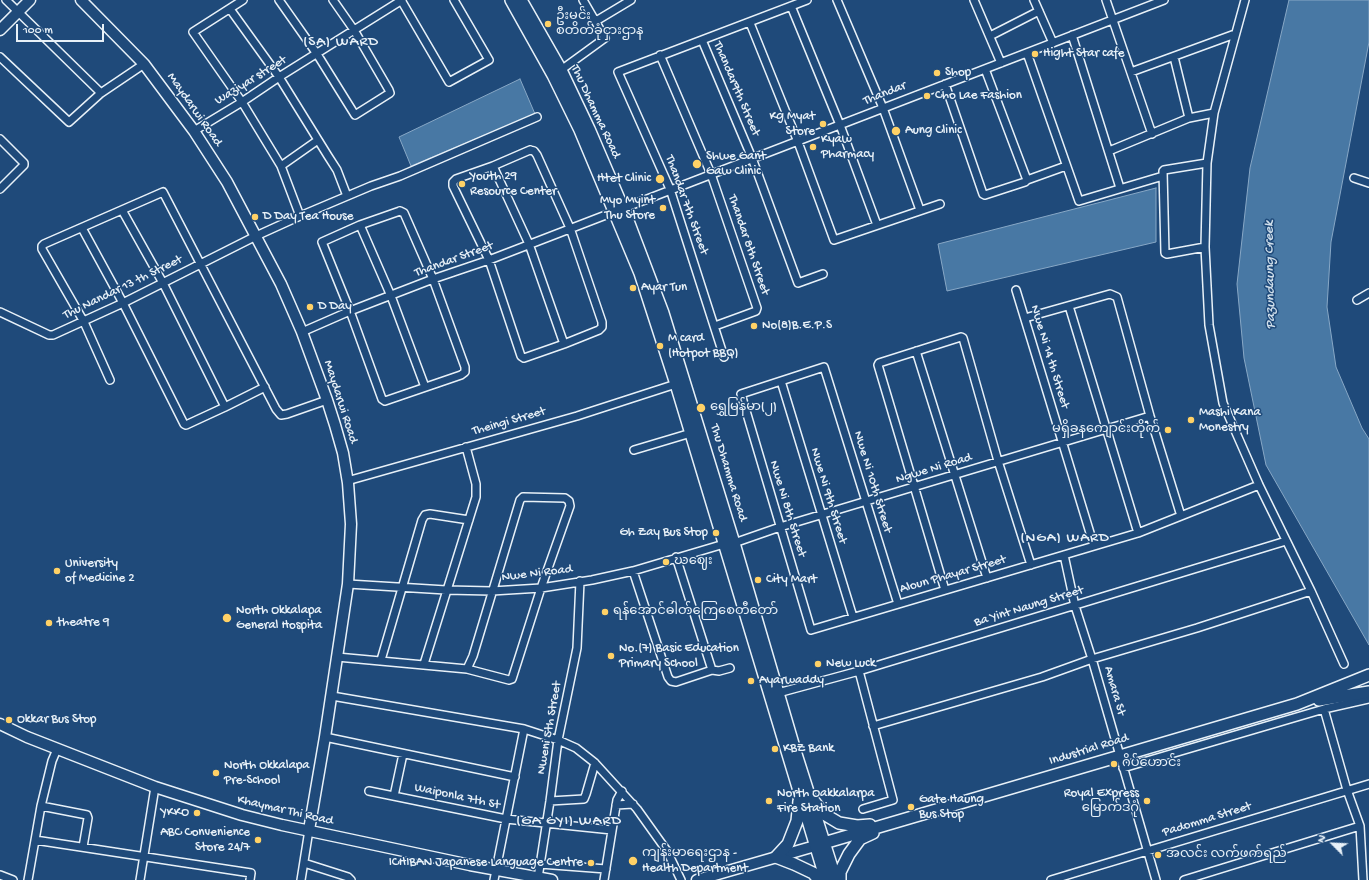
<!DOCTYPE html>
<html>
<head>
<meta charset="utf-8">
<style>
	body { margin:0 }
	#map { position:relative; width:1369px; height:880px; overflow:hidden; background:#1f4a7a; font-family:"Gochi Hand",sans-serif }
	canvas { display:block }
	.north { position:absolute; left:1313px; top:824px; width:40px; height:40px; -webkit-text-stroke:3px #1f4a7a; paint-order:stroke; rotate:294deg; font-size:11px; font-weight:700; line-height:16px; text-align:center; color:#e8f1f8 }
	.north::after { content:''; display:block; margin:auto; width:14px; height:18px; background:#e8f1f8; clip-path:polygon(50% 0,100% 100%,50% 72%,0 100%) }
	.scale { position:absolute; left:16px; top:24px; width:88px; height:18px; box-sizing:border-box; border:2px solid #e8f1f8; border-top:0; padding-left:5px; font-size:12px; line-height:14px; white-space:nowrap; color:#e8f1f8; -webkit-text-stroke:3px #1f4a7a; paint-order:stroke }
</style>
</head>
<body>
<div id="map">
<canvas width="1369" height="880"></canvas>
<div class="north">N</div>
<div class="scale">100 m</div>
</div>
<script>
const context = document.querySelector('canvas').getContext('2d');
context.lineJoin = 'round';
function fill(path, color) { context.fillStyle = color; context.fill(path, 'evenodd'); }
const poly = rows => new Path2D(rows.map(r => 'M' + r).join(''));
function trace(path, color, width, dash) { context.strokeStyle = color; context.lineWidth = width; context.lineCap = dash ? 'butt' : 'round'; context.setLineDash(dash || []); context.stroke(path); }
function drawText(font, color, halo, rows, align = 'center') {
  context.font = font + ' "Gochi Hand","Noto Sans Myanmar",sans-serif'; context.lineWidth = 3; context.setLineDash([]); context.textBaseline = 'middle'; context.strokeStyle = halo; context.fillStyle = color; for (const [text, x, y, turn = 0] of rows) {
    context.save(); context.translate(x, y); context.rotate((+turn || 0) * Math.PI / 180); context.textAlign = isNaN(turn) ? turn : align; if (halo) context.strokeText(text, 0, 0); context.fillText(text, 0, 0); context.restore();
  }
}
const water = poly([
	[1289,0,1369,0,1369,42,1331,242,1327,307,1336,367,1362,428,1369,439,1369,645,1266,465,1244,358,1237,284,1250,168,1289,0],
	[520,79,535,114,411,166,399,137,520,79],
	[1156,188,1156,242,947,291,938,244,1156,188]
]);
fill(water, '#4878a4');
trace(water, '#88a8c6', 1);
const street = poly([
	[6,0,101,93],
	[243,0,193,32,242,102,281,166,300,216],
	[279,0,317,54,355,115,390,93,389,90,354,30,333,0],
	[401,0,449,82,489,60,454,0],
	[837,0,883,108,920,210],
	[974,0,1001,63],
	[1034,0,1053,43],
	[1106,0,1152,134],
	[1245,0,1214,113,1207,163,1205,247,1209,325,1223,403,1259,485,1311,591,1344,664],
	[791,6,840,125,877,225],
	[230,9,279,77,328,156,337,170,347,196],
	[596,21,631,0],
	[750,23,798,142,834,240,940,204],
	[1072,35,1120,188],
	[990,36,1039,11],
	[702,40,752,158,798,283,823,274],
	[1027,53,1079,201,1163,176],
	[660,55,711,174,757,308,756,311,715,326],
	[0,57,69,122,101,93,144,64],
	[1174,57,1189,118],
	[561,70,605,38,583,0],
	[1131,72,1235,34],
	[945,84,983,194,985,195,1025,182,1027,180,985,69],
	[194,131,242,102,279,77,402,0],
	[0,139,24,163,24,165,0,189],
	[530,150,534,151,537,155,570,228,602,322,602,327,599,330,564,344,524,358,521,356,489,260,453,186,453,182,456,179,493,166,530,150],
	[1109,151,1189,118,1214,113],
	[281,166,318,140],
	[493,166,529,244,564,344],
	[1354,178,1369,183],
	[1027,180,1066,166],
	[122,210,163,283,225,407],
	[400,211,404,213,433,279,465,367,465,372,461,375,385,401,382,399,350,311,322,242,360,225,400,211],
	[360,225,391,296,425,387],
	[82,228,123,303,184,424,186,425,225,407,265,387],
	[1205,247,1167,254,1165,253,1163,171,1164,170,1207,163],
	[1016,290,1094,546],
	[1357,300,1369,293],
	[1069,306,1138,533],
	[0,312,49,335,53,335,123,303,256,236,300,216,371,186,400,176,537,117],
	[1025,318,1110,294,1117,297,1150,416,1181,516],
	[302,332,350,311,433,279,489,260,1164,0],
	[916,351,987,578],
	[724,357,670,189,618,72,807,0],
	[110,380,84,322,42,249,42,246,44,244,163,192,276,409,281,415,287,414,327,400],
	[781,381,853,617],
	[634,450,691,433],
	[347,481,577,416,679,383],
	[1064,555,1075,606,1092,659,1156,880],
	[676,557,712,670,719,671,730,668],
	[633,571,668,677,671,681,676,682,712,670],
	[348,584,446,590,492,591,541,588,592,580,633,571,724,544,734,543,780,527,1150,416],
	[945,590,878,365,879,363,961,337,963,338,998,461,1031,565],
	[898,604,824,367,741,394,811,630,1138,533,1259,485],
	[337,657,467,669,509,680,512,679,541,588,570,506,569,501,565,498,523,497,520,500,473,656,467,669],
	[381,660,422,520,425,515,430,514,469,520],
	[424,664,476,497,476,484,466,447],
	[859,671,893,800,863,809],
	[778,693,859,671,1286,541],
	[332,696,524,729,558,740,576,748,595,763,637,809,667,851,681,880],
	[1324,709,1347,790,1360,826,1363,880],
	[873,726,1042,677,1092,659,1197,628,1311,591],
	[325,737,515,777],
	[1123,768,1324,709,1369,699],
	[369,791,506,819,612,830],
	[394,796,403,754],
	[550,801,584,799,586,794,595,763],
	[616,805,633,804],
	[41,806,87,815,88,818,83,847],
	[35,840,251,873,250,880],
	[304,863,348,877,351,880],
	[540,864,606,869],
	[0,875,13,880],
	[538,878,550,801,558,740,577,648,580,581],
	[28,880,41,806,52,761,57,749],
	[140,880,155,787],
	[301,880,309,830],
	[494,880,524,729],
	[604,880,617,800,622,791],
	[1051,880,1369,784],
	[1184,880,1360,826]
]);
const secondary = poly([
	[81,0,144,64,194,131,227,182,281,284,302,332,327,400,335,425,343,453,348,483,351,524,348,584,325,737,309,830],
	[0,30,30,0],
	[0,724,27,737,155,787,242,815,282,825,470,865,552,880],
	[697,880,815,846]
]);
const primary = poly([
	[511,0,553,75,580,130,640,273,676,384,826,880],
	[521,0,561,70,589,129,625,213,663,313,734,543,796,754,836,880],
	[1319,700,1369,692],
	[813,800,824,814,839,823,857,826,870,825],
	[799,801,797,821,788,844,776,857,794,864,813,873,819,880],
	[817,845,1297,704,1369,675],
	[840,880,840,872,849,854,860,839,873,833]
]);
trace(street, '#e8f1f8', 10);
trace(secondary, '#e8f1f8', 13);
trace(primary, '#e8f1f8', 14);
trace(street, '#1f4a7a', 7);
trace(secondary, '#1f4a7a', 10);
trace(primary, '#1f4a7a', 11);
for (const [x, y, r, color] of [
	[548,24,4,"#ffd166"],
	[1035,54,4,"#ffd166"],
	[937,73,4,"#ffd166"],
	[927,96,4,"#ffd166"],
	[823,124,4,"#ffd166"],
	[896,131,5,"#ffd166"],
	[813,147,4,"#ffd166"],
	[697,164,5,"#ffd166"],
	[660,179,5,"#ffd166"],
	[462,184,4,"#ffd166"],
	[663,208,4,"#ffd166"],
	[255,217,4,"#ffd166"],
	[633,288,4,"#ffd166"],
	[310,307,4,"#ffd166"],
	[754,326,4,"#ffd166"],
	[660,346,4,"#ffd166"],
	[701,408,5,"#ffd166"],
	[1191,420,4,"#ffd166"],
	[1168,430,4,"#ffd166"],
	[716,533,4,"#ffd166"],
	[666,562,4,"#ffd166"],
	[57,571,4,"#ffd166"],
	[758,580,4,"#ffd166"],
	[605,612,4,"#ffd166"],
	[227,618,5,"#ffd166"],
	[49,623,4,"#ffd166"],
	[611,656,4,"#ffd166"],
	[818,664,4,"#ffd166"],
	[751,681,4,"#ffd166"],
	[9,720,4,"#ffd166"],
	[775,749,4,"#ffd166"],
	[1114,764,4,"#ffd166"],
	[216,773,4,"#ffd166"],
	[769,801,4,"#ffd166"],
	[1147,801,4,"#ffd166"],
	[911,807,4,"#ffd166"],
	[197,813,4,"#ffd166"],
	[258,840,4,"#ffd166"],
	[1158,855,4,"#ffd166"],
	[633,861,5,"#ffd166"],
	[591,863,4,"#ffd166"]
]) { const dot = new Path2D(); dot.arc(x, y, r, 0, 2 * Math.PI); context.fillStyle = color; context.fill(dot); trace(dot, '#1f4a7a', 1.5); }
drawText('13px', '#e8f1f8', '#1f4a7a', [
	["ဦးမင်း",556,17],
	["စတိတ်ခုံငှားဌာန",556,32],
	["Hight Star cafe",1043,54],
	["Shop",945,73],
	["Cho Lae Fashion",935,96],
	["Kg Myat",815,117,"right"],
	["Store",815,132,"right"],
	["Aung Clinic",905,131],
	["Kyaw",821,140],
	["Pharmacy",821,155],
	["Shwe Gant",706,157],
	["Gaw Clinic",706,172],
	["Youth 29",470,177],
	["Resource Center",470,192],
	["Htet Clinic",651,179,"right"],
	["Myo Myint",655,201,"right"],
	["Thu Store",655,216,"right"],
	["D Day Tea House",263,217],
	["Ayar Tun",641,288],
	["D Day",318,307],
	["No(8)B.E.P.S",762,326],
	["M card",668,339],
	["(Hotpot BBQ)",668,354],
	["ရွှေမြန်မာ(၂)",710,408],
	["Mashi Kana",1199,413],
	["Monestry",1199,428],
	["မရှိခနကျောင်းတိုက်",1160,430,"right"],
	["Gh Zay Bus Stop",708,533,"right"],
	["ဃဈေး",674,562],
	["University",65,564],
	["of Medicine 2",65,579],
	["City Mart",766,580],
	["North Okkalapa",236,611],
	["General Hospita",236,626],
	["ရန်အောင်ဓါတ်ကြေစေတီတော်",613,612],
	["theatre 9",57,623],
	["No.(7) Basic Education",619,649],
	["Primary School",619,664],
	["New Luck",826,664],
	["Ayarwaddy",759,681],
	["Okkar Bus Stop",17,720],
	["KBZ Bank",783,749],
	["ဂိပ်ဟောင်း",1122,764],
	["North Okkalapa",224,766],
	["Pre-School",224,781],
	["North Oakkalarpa",777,794],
	["Fire Station",777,809],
	["Royal Express",1139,794,"right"],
	["မြောက်ဒဂုံ",1139,809,"right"],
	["Gate Haung",919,800],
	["Bus Stop",919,815],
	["YKKO",189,813,"right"],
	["ABC Convenience",250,833,"right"],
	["Store 24/7",250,848,"right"],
	["ကျန်းမာရေးဌာန -",642,854],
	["Health Department",642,869],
	["အလင်း လက်ဖက်ရည်",1166,855],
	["ICHIBAN Japanese Language Centre",583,863,"right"]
], 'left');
drawText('13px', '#e8f1f8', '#1f4a7a', [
	["Waziyar street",251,81,-32],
	["Thandar9th Street",736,89,67],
	["Thandar",885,94,-22],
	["Maydarwi Road",194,110,55],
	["Thu Dhamma Road",595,112,65],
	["Thandar 7th Street",686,205,70],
	["Thandar 8th Street",748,245,71],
	["Thandar Street",454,260,-20],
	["Thu Nandar 13 th Street",123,288,-26],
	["Nwe Ni 14 th Street",1049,357,73],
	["Maydarwi Road",340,402,72],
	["Theingi Street",509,422,-16],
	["Ngwe Ni Road",934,469,-17],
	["Thu Dhamma Road",728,473,73],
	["Nwe Ni 10th Street",872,482,73],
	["Nwe Ni 9th Street",828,496,73],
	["Nwe Ni 8th Street",787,509,73],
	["Nwe Ni Road",537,574,-7],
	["Aloun Phayar Street",953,575,-16],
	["Ba Yint Naung Street",1029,607,-17],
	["Amara St",1114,691,74],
	["Nweni 5th Street",550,728,-80],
	["Industrial Road",1089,750,-17],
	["Waiponla 7th St",457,797,12],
	["Khaymar Thi Road",285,811,13],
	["Padomma Street",1207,820,-17]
]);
drawText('italic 14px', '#d0dfeb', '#1f4a7a', [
	["Pazundaung Creek",1271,275,-91]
]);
context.letterSpacing = '1px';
drawText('15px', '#e8f1f8', '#1f4a7a', [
	["(SA) WARD",341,43],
	["(NGA) WARD",1065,539],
	["(GA GYI) WARD",569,822]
]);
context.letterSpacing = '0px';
</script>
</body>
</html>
